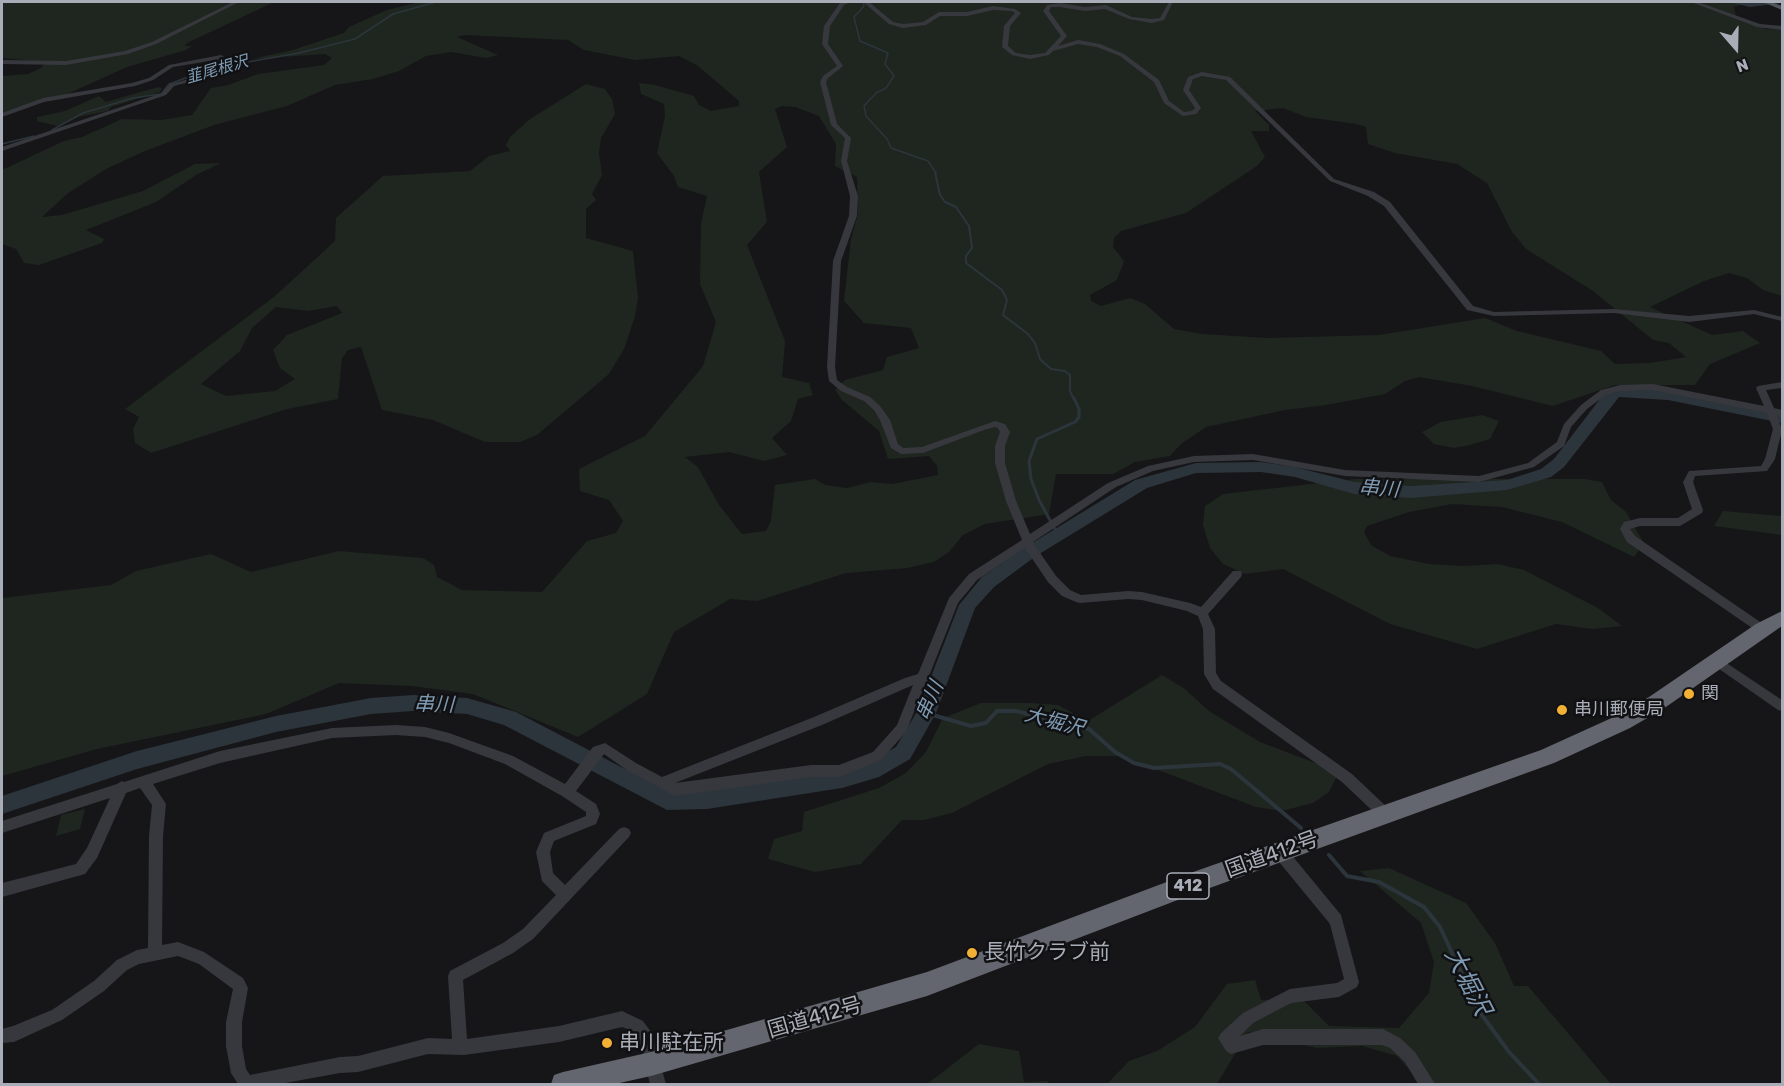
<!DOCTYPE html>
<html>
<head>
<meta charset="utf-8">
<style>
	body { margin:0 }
	#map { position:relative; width:1784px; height:1086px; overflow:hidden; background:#161618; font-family:Rubik,sans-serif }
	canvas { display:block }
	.frame { position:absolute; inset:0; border:3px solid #a8adb8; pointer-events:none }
	.north { position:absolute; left:1706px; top:18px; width:60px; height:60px; -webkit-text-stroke:4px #111113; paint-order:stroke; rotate:160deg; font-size:16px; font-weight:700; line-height:24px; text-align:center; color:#a8adb8 }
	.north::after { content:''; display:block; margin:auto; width:21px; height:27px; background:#a8adb8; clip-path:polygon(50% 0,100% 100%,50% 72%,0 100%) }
</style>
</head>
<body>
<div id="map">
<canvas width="1784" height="1086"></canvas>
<div class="frame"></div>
<div class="north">N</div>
</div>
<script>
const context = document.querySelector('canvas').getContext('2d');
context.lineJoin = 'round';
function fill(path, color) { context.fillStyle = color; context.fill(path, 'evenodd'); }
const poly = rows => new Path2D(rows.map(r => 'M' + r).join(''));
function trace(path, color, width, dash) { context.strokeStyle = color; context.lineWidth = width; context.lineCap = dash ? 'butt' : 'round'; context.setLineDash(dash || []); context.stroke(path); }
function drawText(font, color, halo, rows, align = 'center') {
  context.font = font + ' Rubik,"Noto Sans JP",sans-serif'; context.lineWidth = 5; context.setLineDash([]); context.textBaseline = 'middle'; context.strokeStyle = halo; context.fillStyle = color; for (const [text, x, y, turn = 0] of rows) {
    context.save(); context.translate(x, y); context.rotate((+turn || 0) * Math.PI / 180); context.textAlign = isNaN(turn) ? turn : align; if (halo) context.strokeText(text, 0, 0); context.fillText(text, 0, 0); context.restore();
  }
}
fill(poly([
	[2,2,272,2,272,3,187,43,185,46,192,46,186,50,127,67,65,95,2,114,2,76,28,74,41,68,45,62,2,58],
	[420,2,1739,2,1744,4,1734,7,1736,16,1766,29,1782,30,1782,296,1763,290,1747,278,1729,273,1704,281,1650,307,1712,335,1743,331,1760,343,1710,364,1695,385,1615,385,1553,406,1472,386,1419,377,1405,381,1385,394,1326,405,1285,410,1206,427,1181,444,1170,456,1135,462,1113,474,1056,474,1049,514,985,524,963,535,949,552,934,562,907,568,846,573,757,601,730,599,674,632,647,694,578,737,473,694,412,686,339,683,266,714,97,749,2,776,2,598,111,585,136,571,211,554,251,572,339,551,423,558,434,565,437,577,462,590,542,592,587,541,616,533,623,521,609,500,580,491,579,469,645,436,703,366,716,322,700,284,701,223,707,196,678,187,674,176,657,153,665,116,664,104,641,94,639,83,655,85,694,96,699,105,711,111,739,106,739,101,698,66,679,56,635,60,584,50,568,40,465,35,457,37,498,55,486,58,451,52,426,56,399,71,373,79,335,85,287,106,214,125,145,151,106,169,67,194,42,217,62,215,143,191,195,164,221,163,196,175,156,202,86,230,104,239,102,243,39,265,24,263,16,249,2,244,2,170,64,141,82,137,122,119,161,120,192,115,211,88,228,85,258,74,324,65,332,58,325,54,251,59,293,50,344,33,349,27,387,10],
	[782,106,795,107,819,116,836,144,835,166,857,177,858,214,851,239,844,301,864,323,911,328,919,348,887,357,883,370,845,380,835,390,842,400,879,431,888,459,929,456,937,466,938,475,892,484,871,482,847,488,825,485,815,479,775,485,771,521,766,531,742,534,719,505,698,467,685,457,729,452,764,461,787,455,772,438,791,421,798,399,813,395,809,383,782,377,785,341,747,245,767,222,759,172,787,147,775,109],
	[1283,108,1306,117,1356,124,1366,127,1368,144,1395,153,1457,164,1487,183,1512,232,1526,249,1593,291,1653,340,1669,343,1686,357,1650,363,1615,364,1601,351,1517,331,1485,318,1379,335,1267,338,1202,334,1174,329,1145,304,1130,298,1101,306,1091,301,1090,295,1117,280,1124,261,1113,247,1114,238,1121,231,1186,213,1257,166,1265,157,1251,131,1269,131,1269,125,1255,111],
	[586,84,605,89,612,99,615,114,601,138,599,153,602,175,592,194,596,200,586,209,586,238,633,251,638,298,635,316,624,349,609,374,537,435,520,442,485,442,433,420,382,410,361,347,348,350,342,358,338,399,287,409,151,453,135,443,133,429,139,417,125,409,275,296,335,241,336,218,383,176,470,171,489,156,510,151,506,145,510,137,530,119],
	[337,306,342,313,287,335,273,350,280,368,295,379,275,391,226,396,201,384,240,351,252,328,276,307,308,311],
	[158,87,162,88,160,92,111,107,108,111,78,117,57,126,37,121,37,117,65,111,99,96,106,102],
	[1482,415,1499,421,1490,439,1470,445,1454,448,1434,444,1422,432,1441,422],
	[1355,479,1585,479,1602,482,1611,500,1626,512,1644,543,1634,557,1562,522,1502,507,1452,504,1409,512,1367,526,1364,532,1371,545,1390,556,1429,564,1463,566,1498,564,1524,570,1598,608,1622,626,1592,629,1556,624,1477,649,1390,624,1283,569,1245,574,1223,564,1210,548,1203,525,1205,506,1223,494],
	[1723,511,1782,516,1782,535,1714,526],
	[1162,675,1185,689,1209,711,1260,742,1339,772,1329,792,1313,803,1282,811,1256,807,1121,756,1086,756,1048,764,952,813,924,820,902,820,861,864,815,872,768,859,774,839,802,831,804,812,879,788,906,773,926,752,943,718,981,703,1029,703,1058,705,1088,721],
	[85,809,80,829,56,836,61,815],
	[1389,868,1466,903,1495,943,1514,986,1528,986,1611,1084,1422,1084,1397,1056,1362,1046,1317,1048,1248,1032,1217,1084,1107,1084,1129,1061,1157,1051,1195,1027,1227,984,1255,980,1261,1000,1303,1000,1329,1026,1399,1028,1429,993,1434,962,1421,923,1360,871],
	[979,1044,1019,1051,1024,1082,1048,1081,1048,1084,927,1084]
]), '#1e261f');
trace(poly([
	[863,2,864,6,854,17,860,41,888,53,885,64,894,76,886,88,876,93,864,106,866,116,887,139,891,148,928,161,936,173],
	[52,130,83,113,133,98,161,94,169,84,213,68,299,53,355,39,393,14,436,2],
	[2,144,34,136]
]), '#2c353c', 1.5);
trace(poly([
	[935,172,940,195,945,202,956,207,969,226,972,248,966,256,966,263,1002,290,1007,300,1003,315,1028,334,1035,343,1040,359,1051,369,1065,371,1070,375,1070,391,1074,400]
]), '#2c353c', 2);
trace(poly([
	[1058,535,1039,500,1031,479,1029,461,1037,439,1075,422,1079,417,1079,409,1074,398]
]), '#2c353c', 3);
trace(poly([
	[926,713,971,726,986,723,997,711,1016,711,1089,729,1115,752,1134,763,1154,768,1220,764,1231,769,1301,828],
	[1329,855,1347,876,1379,882,1424,907,1440,927,1479,1011,1509,1052,1539,1084]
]), '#2c353c', 4);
fill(poly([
	[1728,2,1782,2,1782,3,1750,7,1728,2],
	[1615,387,1668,390,1782,413,1782,423,1668,400,1619,397,1564,467,1551,477,1507,490,1411,498,1354,494,1295,477,1261,472,1196,473,1147,488,1036,556,994,587,975,608,936,713,910,759,879,777,842,788,707,809,667,810,504,725,467,714,413,711,371,714,276,732,137,769,2,814,2,796,137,751,276,716,371,698,413,695,467,698,516,712,669,792,707,791,842,770,867,763,896,747,918,710,959,605,982,577,1024,548,1135,480,1196,463,1261,462,1295,467,1354,482,1411,486,1507,480,1541,469,1554,459,1600,399,1615,387]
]), '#2c353c');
fill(poly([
	[233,2,239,2,156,44,128,54,66,65,2,64,2,60,66,61,125,51,152,42,233,2],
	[844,2,850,2,844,5,830,26,828,44,843,66,828,78,826,82,837,124,851,138,847,161,858,196,857,216,841,261,835,367,837,380,847,387,870,397,880,406,890,420,898,444,903,448,922,447,995,421,1005,424,1010,432,1005,446,1005,463,1016,501,1030,534,1108,483,1148,466,1194,456,1253,454,1345,470,1479,476,1528,463,1557,442,1564,424,1581,405,1601,390,1620,385,1653,384,1764,406,1756,388,1758,386,1782,382,1782,388,1766,390,1774,408,1782,410,1782,416,1777,415,1782,430,1775,459,1767,471,1695,476,1693,482,1703,510,1702,513,1680,526,1640,526,1630,529,1635,536,1766,626,1768,629,1766,632,1762,634,1758,632,1627,542,1620,529,1624,522,1640,518,1678,518,1692,509,1683,482,1689,471,1761,466,1765,459,1773,429,1767,413,1653,390,1620,391,1607,394,1587,409,1571,427,1564,446,1534,467,1479,482,1345,476,1253,460,1194,462,1153,471,1116,487,1033,542,1034,544,1056,576,1070,590,1081,595,1128,591,1142,592,1190,603,1201,607,1233,571,1241,571,1242,574,1241,577,1208,614,1215,629,1216,673,1221,681,1352,774,1390,810,1392,814,1390,818,1385,820,1380,818,1342,782,1213,689,1204,674,1203,629,1198,616,1187,611,1142,600,1128,599,1080,603,1076,602,1062,596,1048,582,1025,548,977,580,958,603,929,676,930,678,926,682,906,732,881,760,839,777,811,777,675,796,628,771,604,754,576,791,596,804,600,814,596,824,554,841,550,852,553,873,565,885,619,829,624,827,629,829,631,833,629,837,533,939,513,953,463,980,467,1039,559,1026,622,1011,643,1021,651,1032,666,1084,650,1084,639,1041,633,1031,622,1027,559,1042,464,1055,428,1054,358,1072,340,1073,280,1084,238,1084,231,1073,226,1046,226,1022,233,989,199,964,178,956,139,964,127,970,104,991,62,1020,14,1042,2,1043,2,1029,13,1026,52,1010,94,981,117,960,137,950,148,948,149,836,152,805,140,788,126,793,97,858,85,874,2,897,2,883,76,864,87,848,110,798,2,833,2,821,117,784,122,781,124,782,220,751,332,728,396,725,425,727,449,733,513,756,565,784,593,747,605,743,636,763,662,777,814,717,905,678,918,674,949,598,969,574,1022,540,1006,501,995,463,995,446,1000,432,998,428,995,427,984,430,923,453,901,454,891,448,880,420,874,410,864,401,841,391,829,381,827,367,833,261,849,216,850,196,841,161,845,138,831,125,820,82,823,76,837,66,822,44,824,26,840,3,844,2],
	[913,685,897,725,873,752,839,765,811,765,675,783,822,725,913,685],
	[396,735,425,737,449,743,505,764,562,796,586,812,586,816,544,833,536,852,542,881,556,895,523,929,503,943,450,971,448,976,452,1039,428,1038,358,1056,340,1057,250,1075,246,1069,242,1046,242,1022,248,988,243,978,204,952,178,942,162,945,163,836,166,804,153,784,220,763,332,738,396,735],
	[863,2,869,2,893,22,903,24,923,22,939,12,967,12,993,6,1015,9,1021,13,1010,26,1008,46,1016,53,1030,55,1045,53,1061,36,1043,11,1047,5,1060,3,1085,7,1106,5,1132,17,1152,19,1160,18,1169,2,1173,2,1164,20,1152,23,1129,19,1105,9,1085,11,1060,7,1051,7,1049,11,1067,36,1058,46,1078,40,1100,44,1124,54,1159,80,1169,101,1184,112,1192,111,1195,108,1183,90,1188,77,1202,72,1230,77,1334,179,1374,192,1390,202,1473,306,1494,312,1614,309,1689,316,1754,310,1782,317,1782,321,1754,314,1689,322,1614,313,1494,316,1467,310,1384,206,1368,196,1330,181,1226,80,1202,76,1193,79,1189,90,1201,108,1196,114,1183,116,1164,103,1154,82,1120,56,1097,47,1078,44,1053,51,1049,55,1030,59,1012,55,1002,47,1004,26,1015,13,1012,11,993,10,967,16,940,16,926,25,903,28,889,24,863,2],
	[1691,2,1698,2,1760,24,1782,26,1782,30,1757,27,1691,2],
	[221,55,224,57,211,71,197,80,174,86,166,95,2,151,2,147,162,93,170,84,193,78,207,69,215,60,173,67,153,80,135,86,44,102,2,117,2,113,43,98,132,83,149,78,169,65,221,55],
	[1716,656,1782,700,1782,711,1778,710,1712,664,1710,661,1712,658,1716,656],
	[1280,846,1285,847,1341,915,1359,982,1357,987,1339,997,1291,1003,1253,1023,1240,1036,1263,1029,1383,1029,1400,1038,1415,1052,1435,1084,1418,1084,1405,1062,1390,1048,1382,1045,1263,1045,1231,1054,1226,1051,1218,1038,1221,1033,1243,1013,1290,989,1337,983,1344,979,1330,924,1275,857,1273,852,1275,847,1280,846]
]), '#37383d');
fill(poly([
	[1763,2,1771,2,1782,6,1782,10,1763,2]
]), '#53555c');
fill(poly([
	[1782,611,1782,626,1663,709,1630,728,1554,763,1196,893,927,996,651,1076,615,1084,551,1084,554,1075,563,1072,651,1052,927,972,1196,871,1541,750,1616,716,1649,697,1756,624,1782,611]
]), '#63666e');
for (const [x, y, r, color] of [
	[1689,694,6,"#f2b134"],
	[1562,710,6,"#f2b134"],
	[972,953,6,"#f2b134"],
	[607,1043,6,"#f2b134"]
]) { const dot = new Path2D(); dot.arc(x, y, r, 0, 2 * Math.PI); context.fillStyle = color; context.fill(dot); trace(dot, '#111113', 2); }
drawText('italic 16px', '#7f9bb3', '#111113', [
	["韮尾根沢",217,70,-16]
]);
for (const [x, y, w] of [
	[1188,886,42]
]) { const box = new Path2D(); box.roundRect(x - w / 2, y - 13, w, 26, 4.5); context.fillStyle = '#111113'; context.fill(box); trace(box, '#a8adb8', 1.5); }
drawText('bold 16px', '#a8adb8', null, [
	["412",1188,886]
]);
drawText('18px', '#a8adb8', '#111113', [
	["関",1701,694],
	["串川郵便局",1574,710]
], 'left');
drawText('italic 20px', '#7f9bb3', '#111113', [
	["串川",1379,489,5],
	["串川",930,701,-66],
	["串川",434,705,2],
	["大堀沢",1054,722,15]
]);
drawText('21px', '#a8adb8', '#111113', [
	["国道412号",1272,855,-20],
	["国道412号",815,1018,-16]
]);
drawText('21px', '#a8adb8', '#111113', [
	["長竹クラブ前",984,953],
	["串川駐在所",619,1043]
], 'left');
drawText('italic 24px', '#7f9bb3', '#111113', [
	["大堀沢",1467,982,63]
]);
</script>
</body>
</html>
